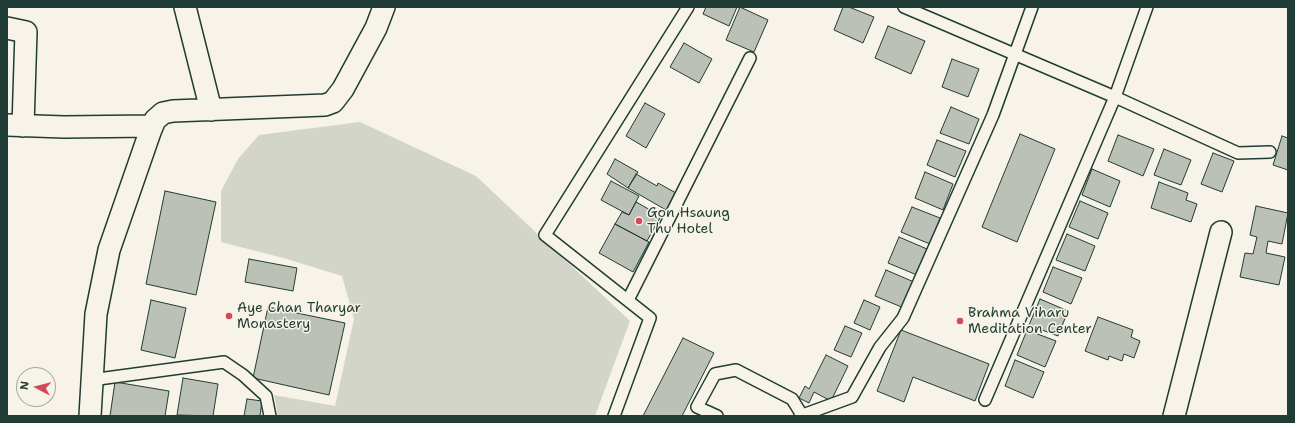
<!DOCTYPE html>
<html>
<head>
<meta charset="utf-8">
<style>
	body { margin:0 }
	#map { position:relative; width:1295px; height:423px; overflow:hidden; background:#f7f3e8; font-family:"Shantell Sans",sans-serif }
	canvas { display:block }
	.frame { position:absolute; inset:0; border:8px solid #1f3d34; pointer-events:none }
	.north { position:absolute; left:16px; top:367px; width:40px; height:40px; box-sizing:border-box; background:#f7f3e8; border:1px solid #a1aaa0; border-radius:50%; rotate:277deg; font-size:11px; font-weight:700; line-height:16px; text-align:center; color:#1f3d34 }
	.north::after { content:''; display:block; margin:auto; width:14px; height:18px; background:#d1495b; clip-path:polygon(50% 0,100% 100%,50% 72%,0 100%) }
</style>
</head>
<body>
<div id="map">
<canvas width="1295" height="423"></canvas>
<div class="frame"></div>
<div class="north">N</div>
</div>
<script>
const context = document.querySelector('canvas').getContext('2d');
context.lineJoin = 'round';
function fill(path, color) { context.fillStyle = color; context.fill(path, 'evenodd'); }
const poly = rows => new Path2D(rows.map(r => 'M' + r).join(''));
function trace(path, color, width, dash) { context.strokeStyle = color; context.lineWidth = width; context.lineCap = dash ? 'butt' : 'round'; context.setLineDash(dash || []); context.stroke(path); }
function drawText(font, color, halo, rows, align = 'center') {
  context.font = font + ' "Shantell Sans",sans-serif'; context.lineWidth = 3; context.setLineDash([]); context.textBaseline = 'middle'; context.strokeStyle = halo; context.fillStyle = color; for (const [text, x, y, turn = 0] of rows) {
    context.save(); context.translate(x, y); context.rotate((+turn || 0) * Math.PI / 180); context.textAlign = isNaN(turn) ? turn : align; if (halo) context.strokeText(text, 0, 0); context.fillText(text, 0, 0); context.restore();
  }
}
fill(poly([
	[360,122,476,176,630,321,595,416,278,416,274,395,335,406,354,319,342,276,287,259,221,242,221,191,238,159,259,135]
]), '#d3d5ca');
const building = poly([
	[706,7,737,7,729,26,703,14,706,7],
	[740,7,768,20,754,52,726,40,740,7],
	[843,7,849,7,874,17,863,43,834,30,843,7],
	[888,26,925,41,911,74,875,58,888,26],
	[684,43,712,59,699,83,670,67,684,43],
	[952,59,979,69,968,97,942,87,952,59],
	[645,103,665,114,646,148,626,136,645,103],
	[951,107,979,119,969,144,940,133,951,107],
	[1020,134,1055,149,1017,242,982,227,1020,134],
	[1118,135,1154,149,1143,176,1108,161,1118,135],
	[1282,136,1288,138,1288,170,1273,165,1282,136],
	[937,140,966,151,955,177,927,165,937,140],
	[1164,149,1191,160,1181,185,1154,175,1164,149],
	[1213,153,1234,161,1222,192,1201,184,1213,153],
	[615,159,638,172,628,188,607,174,615,159],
	[1092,169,1120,181,1110,207,1082,195,1092,169],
	[925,172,953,184,943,210,915,198,925,172],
	[636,174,657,186,658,183,676,193,666,210,628,188,636,174],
	[611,181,639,196,629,215,601,200,611,181],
	[1159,182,1188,193,1186,200,1197,204,1191,222,1151,208,1159,182],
	[165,191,216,202,196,295,146,284,165,191],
	[1080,201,1108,213,1098,239,1069,227,1080,201],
	[636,202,661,216,647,241,615,224,622,212,629,215,636,202],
	[1256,206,1288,213,1282,244,1268,241,1266,253,1285,257,1279,285,1240,277,1245,253,1253,254,1257,237,1250,235,1256,206],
	[912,207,940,218,930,244,901,232,912,207],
	[615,224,649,242,633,272,599,253,615,224],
	[1067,234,1095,246,1085,271,1056,260,1067,234],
	[899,237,927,249,917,275,888,263,899,237],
	[249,259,297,268,293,291,245,282,249,259],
	[1053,267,1082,278,1071,304,1043,292,1053,267],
	[886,270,914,282,904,308,875,296,886,270],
	[1040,299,1068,311,1058,336,1029,325,1040,299],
	[151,300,186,308,175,358,141,350,151,300],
	[864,300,880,307,870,330,854,323,864,300],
	[268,307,345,323,329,395,253,378,268,307],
	[1098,317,1133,330,1131,337,1140,341,1134,358,1124,354,1122,361,1109,356,1108,360,1085,351,1098,317],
	[845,326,862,333,851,357,834,350,845,326],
	[901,330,989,364,975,401,913,377,904,402,877,391,901,330],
	[1027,330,1056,341,1045,367,1017,355,1027,330],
	[683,338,714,353,682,416,643,416,683,338],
	[826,355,848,366,831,401,814,392,809,403,799,398,805,386,809,389,826,355],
	[1015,360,1044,372,1033,398,1005,386,1015,360],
	[183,378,218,384,213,416,177,415,183,378],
	[115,382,169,391,165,416,110,416,115,382],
	[247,399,262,401,260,416,244,416,247,399]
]);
fill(building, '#bbc1b6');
trace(building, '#1f3d34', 1);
const lane = poly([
	[904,7,1115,97,1238,153,1270,152],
	[628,300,750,58],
	[91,380,224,362,243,375,266,396,270,416],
	[985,400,1115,97,1147,7],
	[614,416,650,318,545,235,688,7],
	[717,416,697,407,715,374,736,370,792,399,802,415],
	[800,416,852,397,880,347,903,318,993,115,1032,7]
]);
const street = poly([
	[185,7,211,110],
	[7,28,26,32,23,126],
	[7,125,64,127,152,126],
	[90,416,96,314,109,250,150,132,155,120,163,113,173,111,325,105,333,102,343,89,376,28,384,7],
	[1174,416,1221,232]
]);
trace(lane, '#1f3d34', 14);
trace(street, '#1f3d34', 24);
trace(lane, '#f7f3e8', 11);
trace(street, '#f7f3e8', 21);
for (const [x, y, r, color] of [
	[639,221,4,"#d1495b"],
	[229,316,4,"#d1495b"],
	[960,321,4,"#d1495b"]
]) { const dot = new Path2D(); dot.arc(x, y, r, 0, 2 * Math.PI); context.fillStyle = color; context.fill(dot); trace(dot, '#f7f3e8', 1.5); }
drawText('14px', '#1f3d34', '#f7f3e8', [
	["Gon Hsaung",647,213],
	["Thu Hotel",647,229],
	["Aye Chan Tharyar",237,308],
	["Monastery",237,324],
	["Brahma Viharu",968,313],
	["Meditation Center",968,329]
], 'left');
</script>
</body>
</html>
